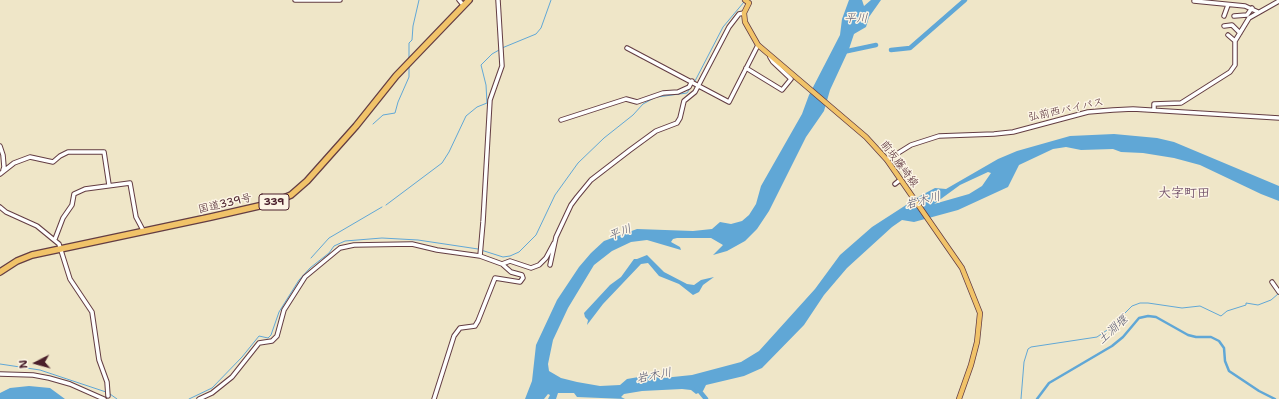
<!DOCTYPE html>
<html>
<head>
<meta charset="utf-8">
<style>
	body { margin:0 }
	#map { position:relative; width:1279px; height:399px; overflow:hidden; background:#efe6c8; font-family:"Shantell Sans",sans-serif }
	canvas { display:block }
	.north { position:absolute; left:16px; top:343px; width:40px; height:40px; -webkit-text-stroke:3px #fcf5e5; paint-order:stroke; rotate:264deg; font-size:11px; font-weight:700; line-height:16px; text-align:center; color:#4a1f2b }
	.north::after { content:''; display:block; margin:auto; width:14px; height:18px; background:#4a1f2b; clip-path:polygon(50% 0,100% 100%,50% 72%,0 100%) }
</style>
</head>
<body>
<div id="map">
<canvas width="1279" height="399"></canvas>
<div class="north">N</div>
</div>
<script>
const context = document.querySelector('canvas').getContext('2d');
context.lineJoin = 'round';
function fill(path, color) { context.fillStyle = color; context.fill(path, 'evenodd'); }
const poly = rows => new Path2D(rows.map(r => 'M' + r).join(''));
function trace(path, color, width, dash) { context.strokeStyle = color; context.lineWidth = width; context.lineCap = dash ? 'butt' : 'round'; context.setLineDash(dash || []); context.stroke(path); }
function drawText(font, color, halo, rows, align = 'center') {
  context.font = font + ' "Shantell Sans","Klee One",sans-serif'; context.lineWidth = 3; context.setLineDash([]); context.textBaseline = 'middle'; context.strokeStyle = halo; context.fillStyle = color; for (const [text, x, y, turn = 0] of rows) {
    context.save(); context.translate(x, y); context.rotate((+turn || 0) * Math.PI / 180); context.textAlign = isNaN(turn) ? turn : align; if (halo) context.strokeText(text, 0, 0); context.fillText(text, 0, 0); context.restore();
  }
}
fill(poly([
	[849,0,862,0,864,6,871,0,881,0,869,17,866,27,854,34,849,49,830,90,824,111,806,137,769,211,757,229,745,241,727,251,713,255,723,245,711,238,677,238,673,239,671,242,680,247,681,250,647,240,631,242,612,251,594,265,568,308,553,340,548,364,549,371,561,378,577,382,600,386,620,385,627,379,656,374,663,378,692,375,741,362,759,351,815,289,840,255,872,227,920,196,935,188,946,189,998,159,1017,151,1070,136,1114,134,1157,138,1174,142,1279,186,1279,201,1261,194,1200,165,1174,158,1143,153,1121,152,1113,149,1081,150,1066,147,1053,149,1019,165,1008,187,958,210,914,222,902,220,892,227,847,268,824,295,804,325,762,368,744,376,706,385,703,391,696,394,691,390,682,389,642,391,624,394,621,397,625,399,577,397,574,393,558,393,556,399,548,399,550,395,548,394,544,399,525,399,532,381,536,345,557,300,579,267,591,253,604,241,637,229,693,231,712,229,720,222,731,224,742,221,749,215,756,204,761,186,802,114,809,95,840,35,842,19],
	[988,172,991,173,982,186,969,194,934,204,960,185],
	[647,255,664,272,687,284,694,285,701,280,714,277,703,285,699,292,693,295,679,284,659,276,648,263,641,264,603,304,587,325,588,320,585,317,584,313,610,285,621,277,634,259,637,259],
	[29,386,50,388,65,399,0,399,0,393,10,388]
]), '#60a7d6');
trace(poly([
	[502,48,536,34,541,28,551,0],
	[409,59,409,43,412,40,413,26,419,0],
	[695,81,723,27,744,2],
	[657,97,687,93,693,84],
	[373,124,383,115,395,113,398,102,409,77,409,67],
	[386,205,442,163,449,152,466,116,477,107,487,103,486,85,481,65,492,54,499,50],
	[481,250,503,257,510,256,519,252,536,235,555,195,578,163,604,138,633,115,643,104,654,98],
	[311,258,329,238,382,207],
	[0,364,40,370,106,392],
	[110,394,117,399],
	[189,399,212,388,242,357,259,336,268,338,271,335,279,312,299,280,310,268,329,253,334,246,345,241,382,238,418,240,478,249],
	[1021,399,1024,362,1028,349,1031,347,1097,337,1110,328,1132,306,1140,303,1148,303,1182,308,1200,306,1221,316,1227,311,1246,305,1246,303,1258,305,1271,300,1278,294]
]), '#60a7d6', 1);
trace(poly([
	[1037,399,1049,383,1112,346,1123,337,1139,318,1148,316,1156,317,1188,335,1196,337,1211,337,1219,341,1224,348,1225,361,1229,371,1259,391,1275,399]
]), '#60a7d6', 2.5);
trace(poly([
	[891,50,910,48,965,0],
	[843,52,876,45],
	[697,388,706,399]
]), '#60a7d6', 4.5);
const minor = poly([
	[295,0,340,0],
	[459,0,464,6],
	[1194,1,1245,6,1258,12],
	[1224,16,1228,5],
	[1234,16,1247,15,1252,8],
	[1224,26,1232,25,1240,33],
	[1228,35,1235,41],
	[627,48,729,102,758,45],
	[746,68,782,90,791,79,773,62,770,57],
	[1154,110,1154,104,1181,103,1230,72,1235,65,1235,41,1249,18,1279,1],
	[561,120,626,99,637,102,663,93,678,92,689,87,692,81],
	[0,146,3,155,4,167,3,170],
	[887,160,911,145,939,136,994,134,1013,132,1088,112,1113,110,1133,109,1279,118],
	[0,174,14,163,30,157,53,162,60,156,68,152,104,152,109,185],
	[895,184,900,180],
	[0,207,6,212,37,226,59,244,70,279,92,312,99,360,107,382,108,396],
	[55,239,63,218,72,205,74,194,85,189,130,183,136,217,144,232],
	[480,256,483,222,490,100,502,66,498,0],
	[550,265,556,237,571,205,577,197,591,180,630,150,656,131,677,123,680,118,684,101,695,92,729,27,739,14,744,13],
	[1272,282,1279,292],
	[0,374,33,375,49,378,70,384,104,399],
	[199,399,212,393,232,377,259,343,272,341,277,336,284,310,305,277,340,248,354,245,412,244,437,250,480,256,502,264,510,261,531,268,539,265,546,258,554,243],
	[434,399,454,336,460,328,475,326,478,321,495,278,520,282,523,278,522,275,511,272,502,264]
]);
const major = poly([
	[745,0,749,3,744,13,745,22,758,45,866,137,887,160,962,268,980,313,977,342,971,365,959,399]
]);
const highway = poly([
	[0,272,17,261,32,255,211,217,272,203,291,195,307,181,356,126,396,76,469,0]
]);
trace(minor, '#633d43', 5.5);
trace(major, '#633d43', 6);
trace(highway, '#633d43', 8);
trace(minor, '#fff', 3.5);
trace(major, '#f1c369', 4.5);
trace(highway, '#f1c369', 5.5);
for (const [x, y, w] of [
	[274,202,30]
]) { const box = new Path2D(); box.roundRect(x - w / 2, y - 8, w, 16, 3); context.fillStyle = '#fcf5e5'; context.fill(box); trace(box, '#4a1f2b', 1); }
drawText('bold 10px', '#4a1f2b', null, [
	["339",274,202]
]);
drawText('11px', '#4a1f2b', '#fcf5e5', [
	["弘前西バイパス",1066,110,-12],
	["前坂藤崎線",899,164,53],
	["国道339号",225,204,-13]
]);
drawText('italic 12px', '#53556f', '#fcf5e5', [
	["平川",856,19],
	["岩木川",923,201,-14],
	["平川",620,233,-21],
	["土淵堰",1113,330,-42],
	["岩木川",654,376,-11]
]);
drawText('bold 13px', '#76556e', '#fcf5e5', [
	["大字町田",1184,194]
]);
</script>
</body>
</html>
